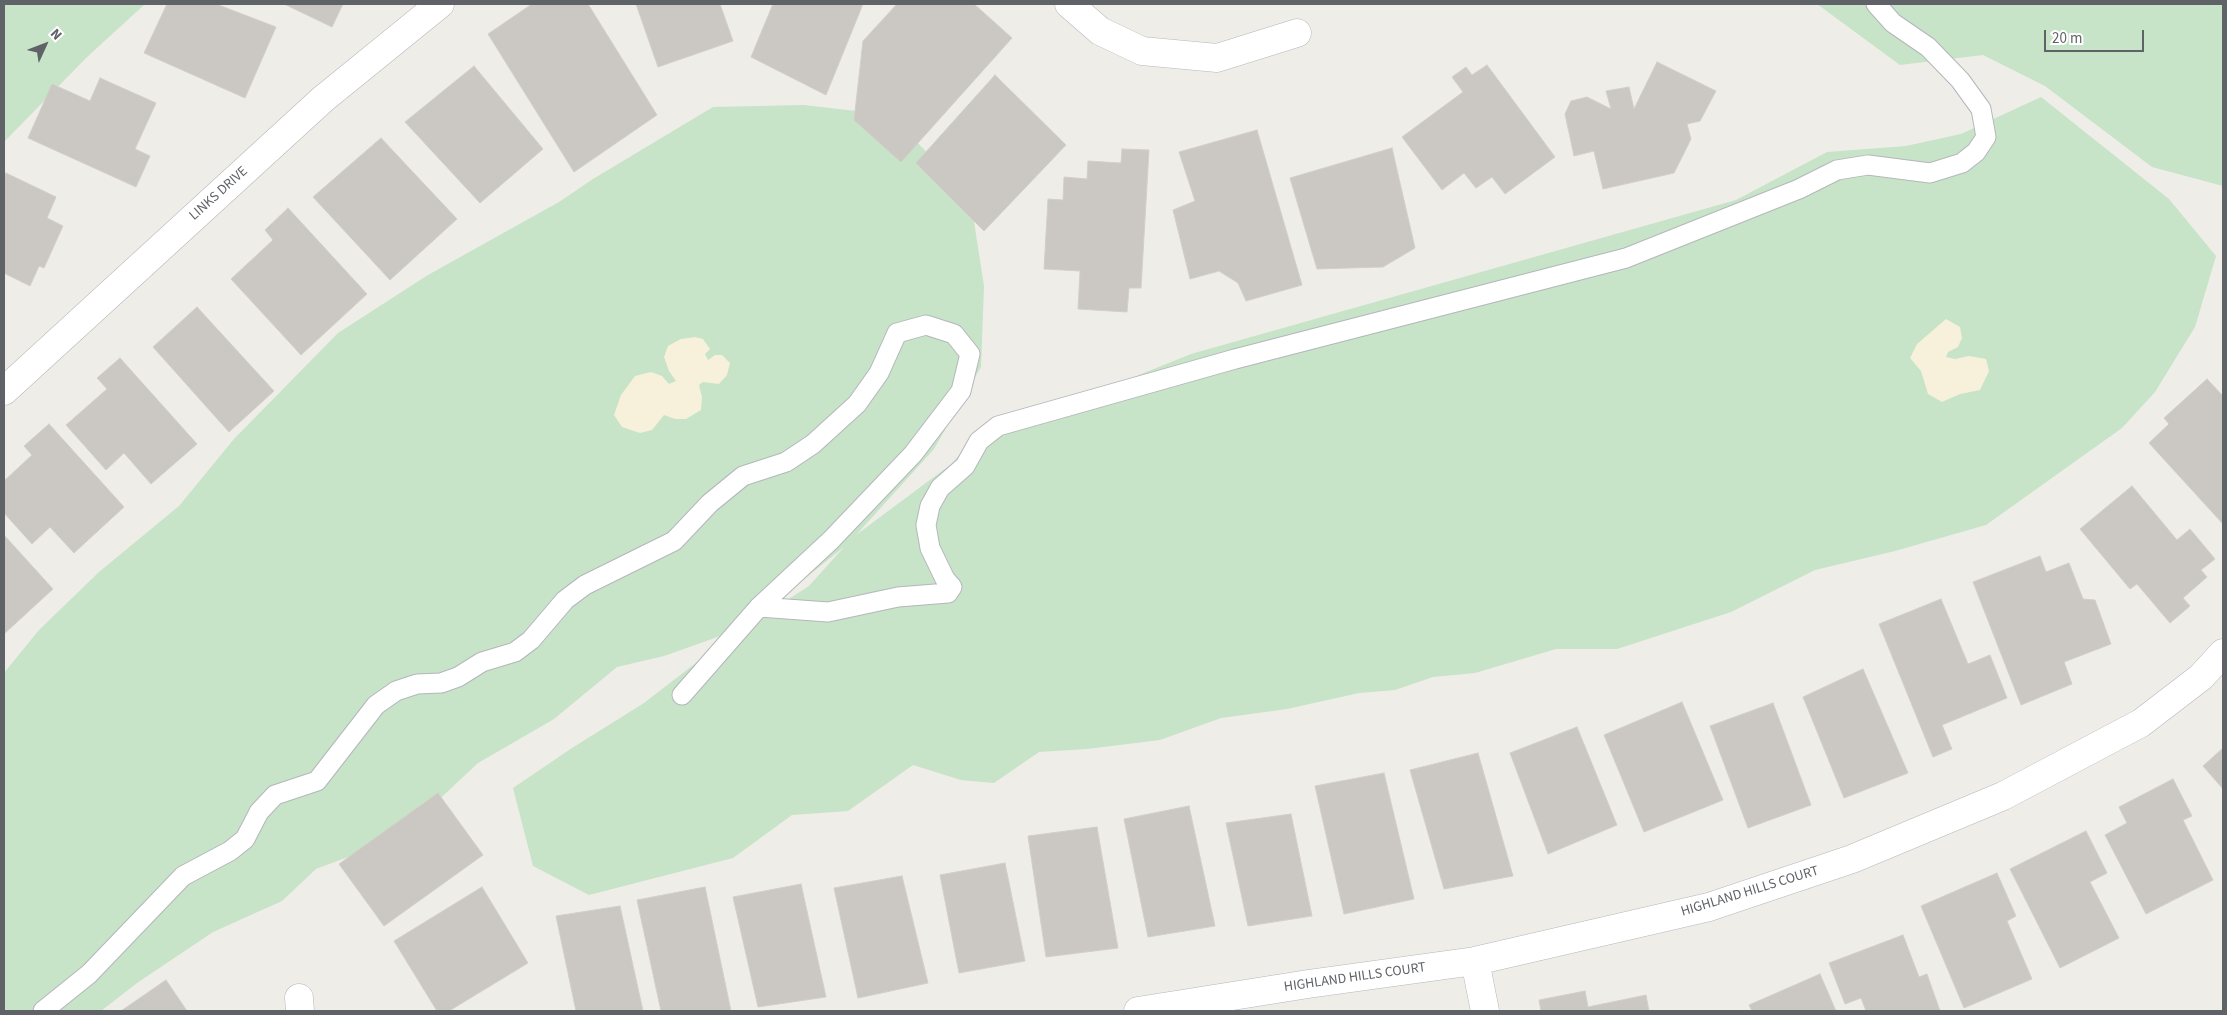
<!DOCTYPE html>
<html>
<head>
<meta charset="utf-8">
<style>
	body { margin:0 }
	#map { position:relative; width:2227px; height:1015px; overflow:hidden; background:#efede7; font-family:"Source Sans 3",sans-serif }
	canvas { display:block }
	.frame { position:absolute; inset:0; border:5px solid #5f6266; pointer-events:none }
	.north { position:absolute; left:20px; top:20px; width:50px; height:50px; -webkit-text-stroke:4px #fff; paint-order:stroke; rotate:47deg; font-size:14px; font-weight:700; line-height:20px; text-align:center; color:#5f6266 }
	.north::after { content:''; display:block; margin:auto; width:18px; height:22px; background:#5f6266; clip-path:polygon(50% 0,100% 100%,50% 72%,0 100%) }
	.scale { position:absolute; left:2044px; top:30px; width:100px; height:22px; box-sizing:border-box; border:2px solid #5f6266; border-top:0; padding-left:6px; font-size:15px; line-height:18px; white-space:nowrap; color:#5f6266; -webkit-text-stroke:4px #fff; paint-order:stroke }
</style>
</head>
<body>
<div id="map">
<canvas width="2227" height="1015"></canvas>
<div class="frame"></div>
<div class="north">N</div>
<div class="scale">20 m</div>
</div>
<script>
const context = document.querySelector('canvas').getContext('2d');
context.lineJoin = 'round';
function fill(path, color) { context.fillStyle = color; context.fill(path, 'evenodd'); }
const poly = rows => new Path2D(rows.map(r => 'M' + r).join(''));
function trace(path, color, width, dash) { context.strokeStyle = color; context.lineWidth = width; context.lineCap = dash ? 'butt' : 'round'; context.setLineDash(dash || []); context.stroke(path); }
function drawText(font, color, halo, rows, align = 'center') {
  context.font = font + ' "Source Sans 3",sans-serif'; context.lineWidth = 5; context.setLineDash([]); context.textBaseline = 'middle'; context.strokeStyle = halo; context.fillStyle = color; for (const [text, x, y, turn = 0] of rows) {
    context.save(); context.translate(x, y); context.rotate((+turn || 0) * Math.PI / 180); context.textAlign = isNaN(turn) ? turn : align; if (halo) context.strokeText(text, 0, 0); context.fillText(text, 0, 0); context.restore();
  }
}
fill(poly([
	[4,4,145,4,86,58,4,142],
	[1817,4,2223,4,2223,186,2152,167,2045,86,1983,55,1900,65],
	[2041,97,2169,199,2216,256,2195,327,2155,392,2122,428,1986,525,1895,551,1815,570,1731,612,1617,649,1556,649,1475,673,1433,677,1395,690,1359,693,1287,709,1221,718,1160,740,1087,749,1039,752,994,783,961,780,913,765,848,811,792,815,733,858,589,895,533,866,513,788,572,748,644,703,740,629,664,656,617,667,554,719,478,763,398,838,316,869,282,901,213,932,137,983,101,1011,4,1011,4,673,39,630,99,572,179,506,234,439,338,333,428,275,559,202,593,179,713,107,804,105,890,115,970,196,984,286,981,367,934,449,856,535,950,465,982,431,1062,406,1191,354,1736,200,1827,152,1906,146,1961,134],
	[844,547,809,586,748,625,748,624]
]), '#c7e3c8');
fill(poly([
	[1946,319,1960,327,1962,338,1958,347,1948,352,1946,357,1955,359,1969,356,1986,359,1989,371,1980,390,1960,394,1942,402,1928,394,1921,371,1910,358,1917,344],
	[695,337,703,339,710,349,705,354,708,360,715,355,722,355,730,363,727,375,719,384,703,382,699,385,702,397,701,410,686,419,675,419,664,415,652,430,640,433,622,427,614,415,621,395,635,376,651,372,662,376,669,384,676,381,669,371,664,357,668,346,681,339]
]), '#f7f1db');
const building = poly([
	[167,4,216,4,276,27,245,98,144,53,167,4],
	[284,4,343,4,332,27,284,4],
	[532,4,588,4,657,115,574,172,488,34,532,4],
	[636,4,720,4,733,41,658,67,636,4],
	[773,4,863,4,826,95,751,57,773,4],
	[897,4,974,4,1012,38,901,162,854,120,863,41,897,4],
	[1657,62,1716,91,1700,121,1687,124,1691,139,1674,173,1603,189,1594,151,1574,156,1565,114,1571,101,1587,97,1611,109,1606,91,1629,87,1634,109,1657,62],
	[1487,65,1555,157,1505,194,1492,177,1476,188,1464,173,1442,190,1402,137,1463,92,1452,77,1466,67,1472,75,1487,65],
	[474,66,543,149,480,203,405,122,474,66],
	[995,75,1066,145,984,231,916,163,995,75],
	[100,78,156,103,135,149,150,156,136,187,28,138,52,84,90,101,100,78],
	[1257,130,1302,285,1246,301,1238,283,1219,271,1190,279,1173,210,1195,201,1179,152,1257,130],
	[381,138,457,219,390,280,313,197,381,138],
	[1392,148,1415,248,1383,267,1317,269,1290,178,1392,148],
	[1122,149,1149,150,1141,288,1129,288,1127,312,1078,309,1080,271,1044,269,1048,199,1063,200,1064,177,1087,179,1088,161,1121,163,1122,149],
	[6,173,56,197,47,218,63,226,44,268,39,266,30,286,4,273,4,177,6,173],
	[288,208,367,294,301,355,231,279,273,240,265,230,288,208],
	[197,307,274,391,229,432,153,347,197,307],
	[120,358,197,444,151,484,124,453,106,470,66,425,107,389,97,378,120,358],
	[2207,379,2223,396,2223,524,2149,443,2169,424,2164,418,2207,379],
	[49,424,124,507,74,553,50,527,32,544,4,513,4,481,32,455,24,446,49,424],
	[2132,486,2177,540,2190,529,2215,559,2201,570,2207,577,2183,598,2190,606,2170,623,2137,584,2130,589,2080,529,2132,486],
	[4,535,53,589,4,634,4,535],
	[2040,556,2046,572,2069,563,2083,599,2095,600,2111,644,2064,662,2072,684,2021,705,1973,582,2040,556],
	[1941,599,1968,664,1990,655,2007,698,1942,725,1952,749,1933,757,1879,624,1941,599],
	[1863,669,1908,773,1844,798,1803,697,1863,669],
	[1682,702,1723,800,1644,832,1604,735,1682,702],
	[1773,703,1811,805,1748,828,1710,726,1773,703],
	[1577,727,1617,825,1548,854,1510,753,1577,727],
	[2223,748,2223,789,2203,766,2223,748],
	[1478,753,1513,876,1444,889,1410,770,1478,753],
	[1384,773,1414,899,1344,914,1315,786,1384,773],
	[2173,779,2192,816,2183,820,2213,880,2146,914,2105,835,2127,823,2119,807,2173,779],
	[438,793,483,855,384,926,339,864,438,793],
	[1189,806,1215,926,1148,937,1124,819,1189,806],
	[1291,814,1312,916,1248,926,1226,823,1291,814],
	[1097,827,1118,948,1046,957,1028,836,1097,827],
	[2086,831,2107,873,2090,882,2119,938,2060,968,2010,869,2086,831],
	[1005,863,1025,961,959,973,940,875,1005,863],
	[1997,873,2016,916,2007,921,2032,979,1964,1008,1921,906,1997,873],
	[902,876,928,983,858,998,834,888,902,876],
	[801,884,826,997,758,1007,733,897,801,884],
	[482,887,528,963,449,1011,437,1011,394,941,482,887],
	[705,887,731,1011,661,1011,637,900,705,887],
	[620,906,643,1011,576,1011,556,916,620,906],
	[1903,935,1919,977,1927,974,1940,1011,1866,1011,1861,998,1845,1004,1829,963,1903,935],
	[1820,974,1836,1011,1752,1011,1749,1005,1820,974],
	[166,980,187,1011,121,1011,166,980],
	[1585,991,1588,1007,1646,995,1649,1011,1541,1011,1539,1000,1585,991]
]);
fill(building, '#cbc8c4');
trace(building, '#d3cfc6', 1);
const lane = poly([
	[759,607,828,612,898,597,948,593,952,587,945,579,930,548,926,525,930,506,940,488,965,466,979,441,998,426,1235,359,1626,258,1799,189,1837,170,1868,165,1930,173,1962,163,1976,152,1986,137,1981,109,1960,80,1928,47,1893,23,1876,4],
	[43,1011,89,974,183,876,230,851,245,839,259,812,275,795,317,781,376,705,396,691,417,684,441,683,458,677,482,662,515,652,531,640,565,600,585,585,674,541,710,503,743,476,786,462,813,444,857,404,879,373,897,333,926,325,954,334,970,354,961,391,913,454,831,540,759,607,682,695]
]);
const street = poly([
	[1069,4,1100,31,1142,51,1217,58,1297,33],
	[4,391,323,99,440,4],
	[1475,961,1485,1011],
	[299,998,300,1011],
	[1138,1011,1308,984,1475,961,1709,907,1852,859,2003,796,2141,723,2201,677,2223,653]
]);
trace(lane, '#b4b7ba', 21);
trace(street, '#b4b7ba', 29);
trace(lane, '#fff', 19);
trace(street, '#fff', 28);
drawText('14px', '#5f6266', '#fff', [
	["LINKS DRIVE",219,194,-42],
	["HIGHLAND HILLS COURT",1750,892,-17],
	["HIGHLAND HILLS COURT",1355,978,-8]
]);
</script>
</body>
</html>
